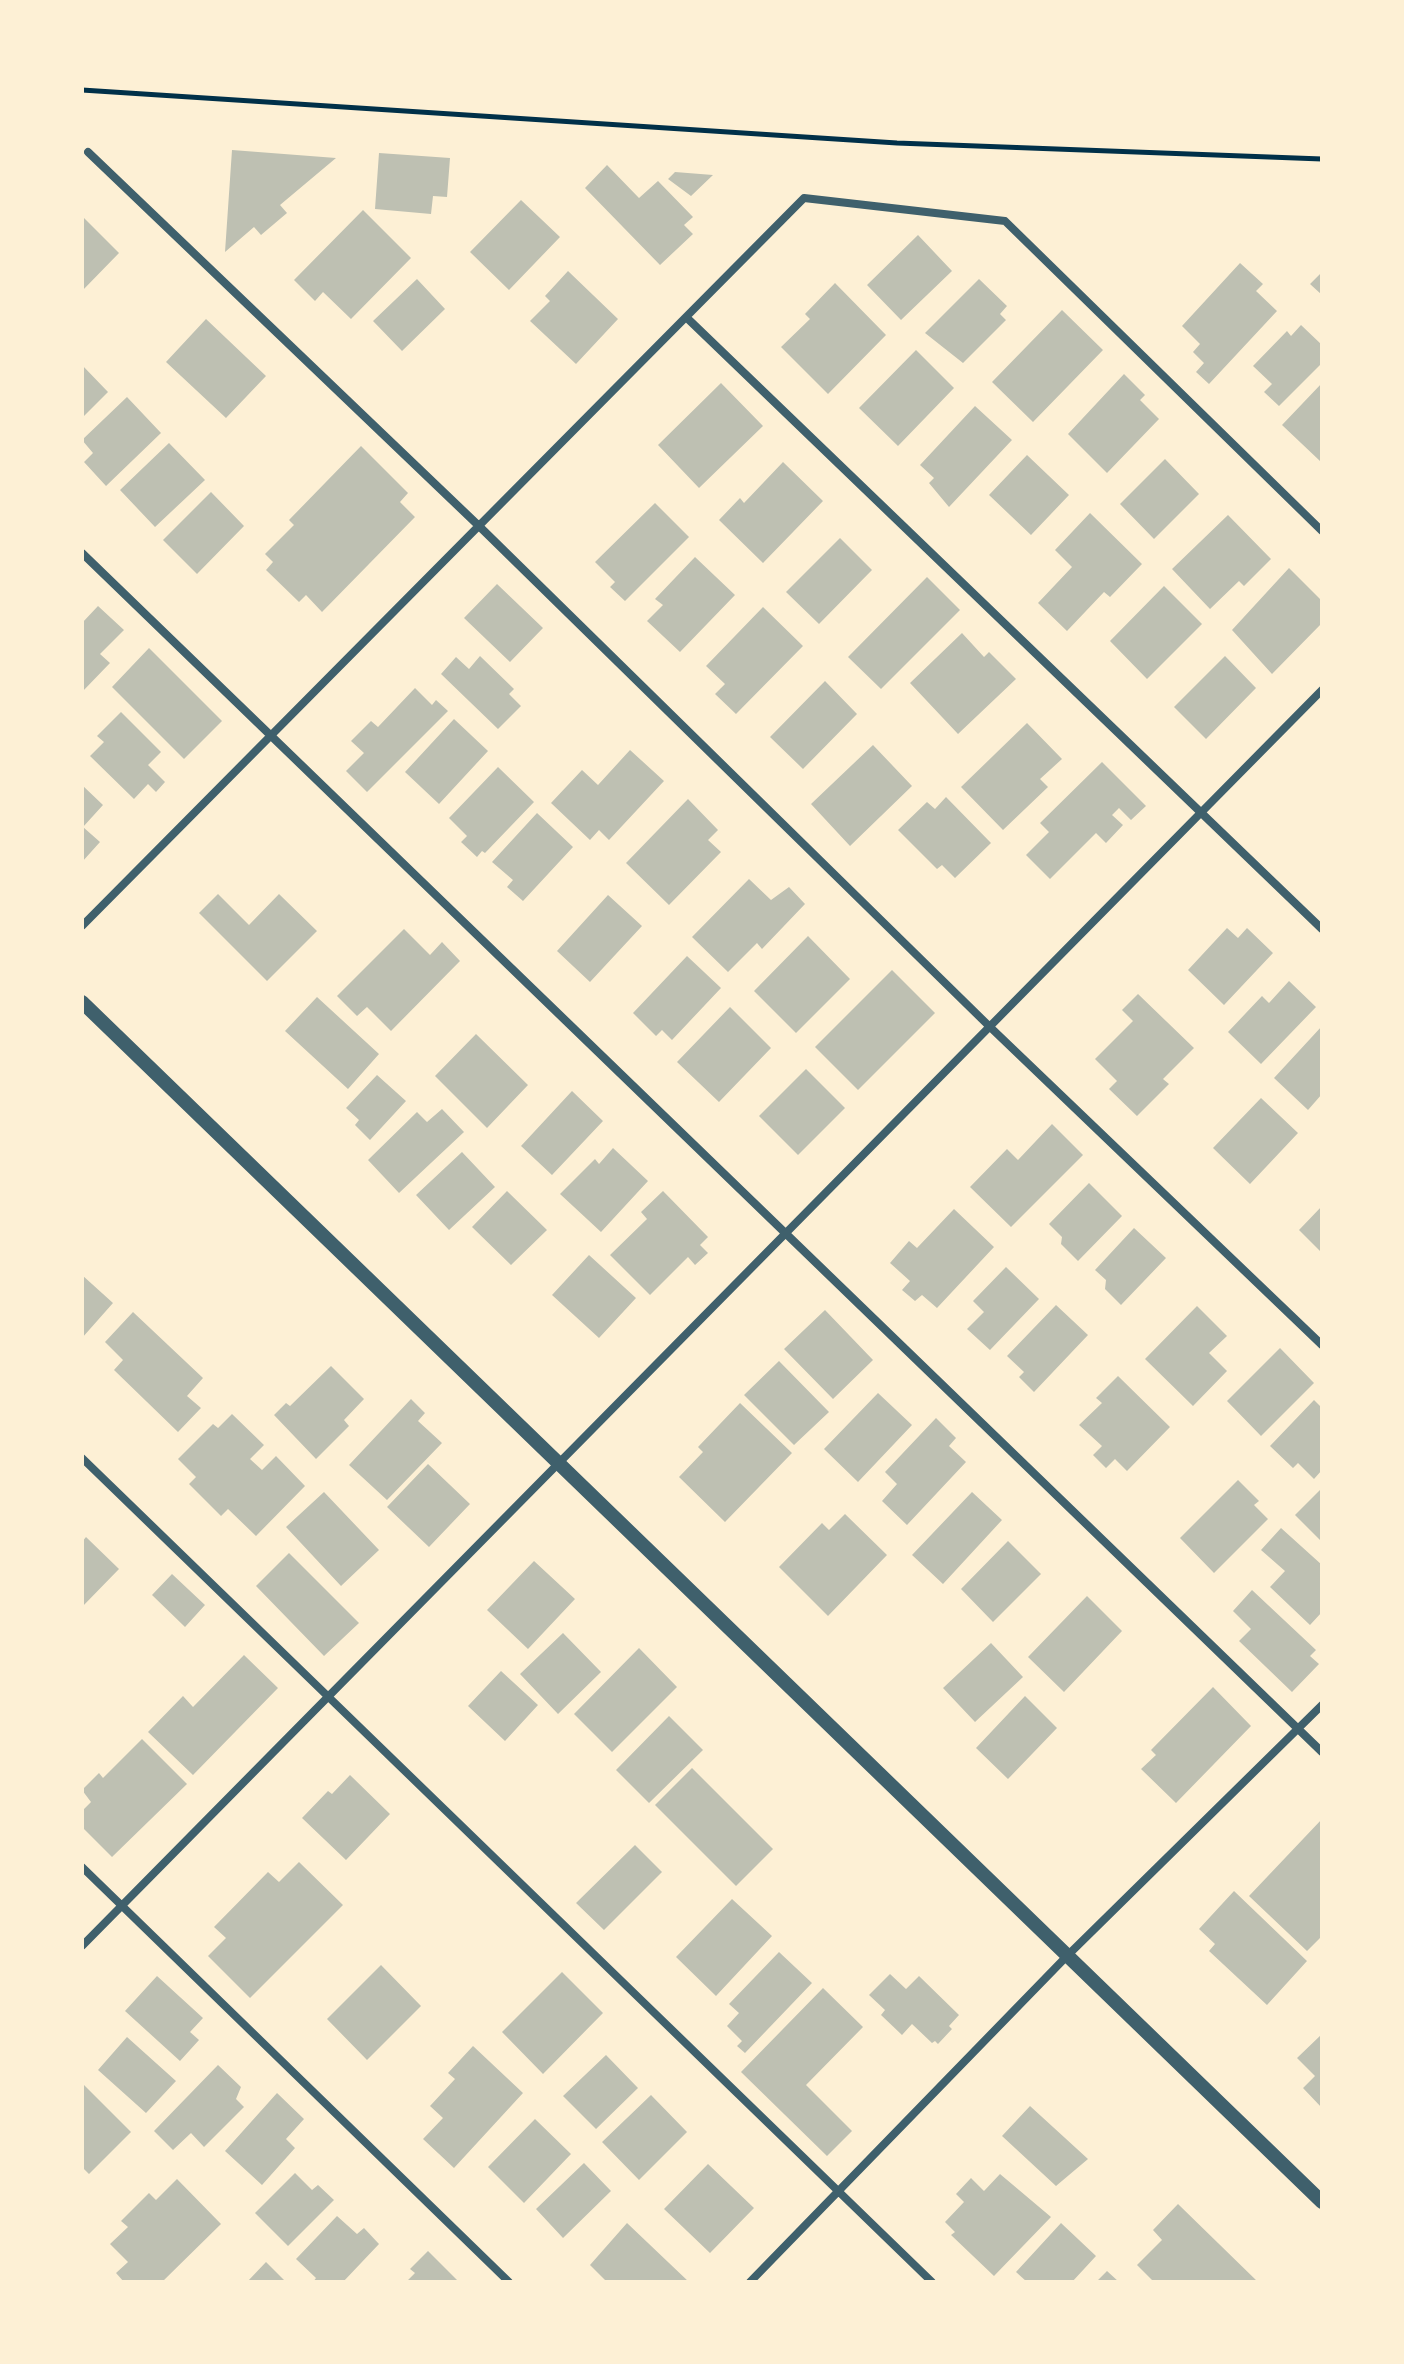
<!DOCTYPE html>
<html>
<head>
<meta charset="utf-8">
<style>
	body { margin:0 }
	#map { position:relative; width:1404px; height:2364px; overflow:hidden; background:#fdf0d5; font-family:Jost,sans-serif }
	canvas { display:block }
	.frame { position:absolute; inset:0; border:84px solid #fdf0d5; pointer-events:none }
</style>
</head>
<body>
<div id="map">
<canvas width="1404" height="2364"></canvas>
<div class="frame"></div>
</div>
<script>
const context = document.querySelector('canvas').getContext('2d');
context.lineJoin = 'round';
function fill(path, color) { context.fillStyle = color; context.fill(path, 'evenodd'); }
const poly = rows => new Path2D(rows.map(r => 'M' + r).join(''));
function trace(path, color, width, dash) { context.strokeStyle = color; context.lineWidth = width; context.lineCap = dash ? 'butt' : 'round'; context.setLineDash(dash || []); context.stroke(path); }
fill(poly([
	[232,150,336,158,280,205,287,213,261,235,254,227,225,252],
	[379,153,450,158,447,197,433,196,431,214,375,209],
	[607,165,639,198,658,181,693,217,684,225,693,234,660,265,585,188],
	[675,172,713,175,691,196,668,179],
	[521,200,560,237,509,290,470,252],
	[363,210,411,258,351,319,323,292,315,301,294,280],
	[82,216,119,253,82,291],
	[918,235,952,271,901,320,867,285],
	[1240,263,1263,284,1256,291,1277,311,1209,384,1196,372,1204,363,1193,352,1200,344,1182,326],
	[568,271,618,319,576,364,530,321,550,301,545,296],
	[1322,272,1322,295,1310,284],
	[417,279,445,309,402,351,373,321],
	[979,279,1007,306,1000,314,1006,320,963,363,925,333],
	[835,283,886,335,828,394,781,347,810,319,805,314],
	[1062,310,1103,350,1033,422,992,382],
	[206,319,266,376,226,418,166,362],
	[1301,325,1322,345,1322,363,1279,406,1264,392,1272,384,1253,366,1287,331,1291,336],
	[916,350,954,388,898,446,859,408],
	[82,365,108,392,82,418],
	[1124,374,1145,395,1140,400,1159,419,1107,473,1068,434],
	[721,383,763,426,699,488,658,445],
	[1322,383,1322,459,1320,461,1282,425],
	[127,397,161,433,106,486,84,462,93,453,82,440],
	[975,406,1012,440,949,507,929,483,934,478,920,465],
	[169,443,205,480,155,527,120,490],
	[361,446,408,493,400,502,415,517,322,612,306,595,299,602,266,570,273,562,265,554,294,525,289,520],
	[1027,455,1069,495,1031,535,989,495],
	[1165,459,1199,494,1154,539,1120,504],
	[783,462,823,501,763,563,719,520,740,498,744,503],
	[211,492,244,526,197,574,163,540],
	[655,503,689,537,625,601,610,587,615,582,595,562],
	[1090,513,1142,564,1110,597,1104,592,1067,631,1038,603,1072,567,1055,550],
	[1228,515,1271,559,1244,586,1239,581,1210,609,1172,569],
	[840,538,872,570,819,624,786,592],
	[695,557,735,595,680,652,647,621,663,605,655,599],
	[1289,568,1322,601,1322,623,1272,674,1232,630],
	[927,577,960,610,881,689,848,657],
	[497,584,543,628,510,662,464,618],
	[1164,586,1202,624,1147,679,1110,641],
	[98,606,124,630,100,654,110,663,82,692,82,623],
	[763,607,803,646,736,714,715,694,725,684,706,666],
	[962,633,984,657,989,652,1016,679,958,734,910,683],
	[149,648,222,721,184,759,112,687],
	[480,656,514,689,509,694,521,706,498,729,441,674,456,657,469,669],
	[1225,656,1256,688,1206,739,1174,707],
	[825,681,857,714,803,769,770,737],
	[415,688,432,705,436,700,448,711,367,792,346,771,364,753,351,741,371,721,378,727],
	[121,712,161,752,148,765,165,782,156,792,148,784,134,799,90,756,104,742,97,736],
	[454,719,488,751,439,804,405,772],
	[1027,723,1062,759,1040,779,1048,787,1003,830,961,787],
	[873,745,912,786,850,846,811,804],
	[630,750,664,781,609,840,599,830,590,840,551,803,582,770,598,785],
	[1102,762,1146,806,1131,820,1119,808,1112,815,1123,825,1106,843,1096,833,1050,879,1026,855,1049,832,1040,823],
	[498,767,534,802,485,853,482,851,477,857,461,842,467,836,449,818],
	[82,785,103,805,83,827,100,842,82,862],
	[946,797,991,843,955,878,942,865,937,869,898,830,927,802,935,809],
	[688,799,718,830,708,840,721,852,669,905,626,863],
	[537,813,573,847,523,901,507,887,513,880,492,862],
	[749,879,771,900,789,887,805,904,762,949,757,943,728,972,692,937],
	[218,894,249,925,279,894,317,931,267,981,199,913],
	[608,895,642,926,590,982,557,951],
	[1227,928,1238,938,1247,928,1273,953,1224,1005,1188,970],
	[404,929,430,955,442,942,460,961,391,1031,367,1007,357,1016,337,996],
	[808,936,850,979,796,1033,754,991],
	[687,956,721,988,672,1040,662,1030,656,1036,633,1013],
	[892,970,935,1013,858,1090,815,1047],
	[1289,981,1316,1007,1261,1064,1228,1032,1262,996,1269,1003],
	[1138,994,1194,1048,1163,1079,1169,1084,1137,1116,1109,1089,1117,1081,1095,1059,1133,1021,1122,1010],
	[317,997,379,1054,348,1089,285,1031],
	[730,1007,771,1048,719,1102,677,1062],
	[1322,1026,1322,1094,1308,1110,1274,1078],
	[476,1034,528,1085,487,1128,435,1076],
	[806,1069,845,1108,798,1155,759,1116],
	[377,1075,406,1101,370,1140,355,1125,359,1120,346,1108],
	[572,1091,603,1121,552,1175,521,1146],
	[1261,1098,1298,1133,1250,1184,1213,1148],
	[442,1109,464,1132,399,1193,368,1160,417,1112,427,1122],
	[1052,1124,1083,1155,1011,1227,970,1187,1007,1149,1018,1160],
	[613,1148,648,1181,601,1232,560,1194,595,1159,599,1164],
	[462,1152,495,1187,449,1230,416,1195],
	[1089,1183,1122,1216,1078,1261,1061,1244,1062,1237,1049,1224],
	[507,1191,547,1230,511,1265,472,1227],
	[663,1191,708,1237,700,1245,708,1253,695,1265,688,1257,650,1295,610,1255,647,1219,641,1212],
	[1322,1206,1322,1253,1299,1230],
	[954,1209,994,1247,937,1308,922,1295,915,1301,902,1290,910,1281,890,1263,909,1241,917,1248],
	[1134,1228,1166,1258,1121,1305,1105,1289,1106,1280,1095,1270],
	[589,1255,636,1298,599,1338,552,1295],
	[1006,1267,1039,1299,990,1350,967,1329,984,1312,973,1301],
	[82,1275,113,1303,82,1338],
	[1056,1305,1088,1335,1034,1392,1019,1377,1024,1372,1007,1356],
	[1197,1306,1227,1336,1209,1353,1227,1371,1193,1406,1145,1359],
	[825,1310,873,1360,833,1399,784,1349],
	[133,1312,203,1378,187,1396,201,1408,178,1432,114,1370,123,1360,105,1342],
	[1280,1348,1314,1383,1261,1436,1227,1401],
	[779,1361,829,1412,794,1445,744,1395],
	[331,1366,364,1399,344,1420,349,1426,316,1459,274,1415,286,1403,290,1406],
	[1118,1376,1170,1427,1127,1471,1115,1459,1106,1468,1093,1455,1102,1446,1079,1425,1102,1403,1096,1398],
	[878,1393,912,1425,858,1482,824,1449],
	[411,1399,425,1413,418,1421,442,1443,387,1500,349,1465],
	[1314,1400,1322,1408,1322,1470,1314,1479,1298,1463,1293,1468,1270,1446],
	[740,1403,792,1453,725,1522,679,1477,703,1452,698,1447],
	[232,1414,264,1445,250,1459,262,1470,276,1456,305,1486,256,1536,228,1509,221,1516,189,1484,196,1477,178,1459,213,1424,218,1428],
	[936,1418,956,1438,949,1446,966,1462,907,1525,882,1501,897,1484,885,1472],
	[428,1464,470,1504,429,1547,387,1507],
	[1238,1480,1259,1501,1254,1505,1268,1519,1214,1573,1180,1538],
	[1322,1488,1322,1542,1295,1515],
	[324,1492,379,1550,341,1586,286,1527],
	[972,1492,1002,1520,943,1584,912,1555],
	[845,1514,887,1555,828,1616,779,1567,822,1523,829,1530],
	[1281,1528,1322,1565,1322,1612,1310,1625,1270,1587,1285,1571,1261,1550],
	[86,1537,119,1569,82,1607,82,1542],
	[1008,1541,1041,1574,993,1622,961,1589],
	[289,1553,359,1623,324,1656,256,1586],
	[534,1561,575,1599,528,1649,487,1610],
	[172,1574,205,1605,185,1627,152,1595],
	[1252,1590,1316,1650,1310,1656,1319,1664,1292,1692,1239,1641,1251,1629,1233,1611],
	[1087,1596,1122,1631,1064,1692,1028,1657],
	[563,1633,601,1672,558,1714,520,1674],
	[991,1643,1023,1677,975,1722,943,1688],
	[639,1648,677,1687,612,1752,574,1714],
	[244,1655,278,1688,193,1775,148,1732,183,1696,193,1707],
	[501,1671,538,1705,505,1741,468,1706],
	[1213,1687,1251,1726,1176,1803,1141,1769,1156,1755,1151,1750],
	[1025,1696,1057,1728,1008,1779,976,1748],
	[669,1716,703,1750,649,1803,616,1770],
	[142,1739,187,1784,112,1857,82,1827,82,1811,91,1802,82,1790,99,1773,103,1778],
	[692,1768,773,1849,736,1886,655,1805],
	[350,1775,390,1814,346,1860,302,1818,328,1791,332,1794],
	[1322,1819,1322,1941,1320,1938,1307,1951,1249,1896],
	[635,1845,662,1872,604,1930,576,1903],
	[299,1862,343,1905,250,1998,208,1956,226,1938,214,1927,268,1872,279,1882],
	[1234,1891,1307,1961,1267,2005,1209,1951,1215,1944,1199,1929],
	[732,1899,772,1936,716,1996,676,1957],
	[779,1952,812,1983,745,2053,737,2046,742,2041,727,2026,739,2013,729,2004],
	[381,1965,421,2006,367,2060,327,2019],
	[562,1972,603,2013,543,2074,502,2032],
	[890,1974,906,1989,919,1976,959,2015,949,2026,952,2029,938,2044,935,2041,932,2043,912,2024,902,2035,881,2015,885,2010,869,1995],
	[157,1976,203,2018,190,2032,199,2040,180,2061,125,2011],
	[823,1988,863,2027,806,2085,852,2131,827,2156,741,2072],
	[1322,2034,1322,2108,1303,2088,1315,2076,1297,2058],
	[127,2037,176,2081,146,2113,98,2070],
	[473,2046,523,2093,454,2168,423,2139,443,2118,430,2106,455,2079,448,2073],
	[606,2055,638,2088,596,2129,563,2096],
	[218,2065,241,2087,236,2099,244,2107,204,2147,191,2133,173,2150,154,2131],
	[82,2083,131,2132,89,2174,82,2167],
	[277,2093,304,2119,286,2139,295,2148,262,2185,225,2151],
	[651,2095,687,2132,639,2180,602,2142],
	[1030,2106,1088,2159,1056,2186,1002,2136],
	[535,2119,571,2154,524,2203,488,2167],
	[584,2163,611,2191,563,2238,536,2209],
	[708,2164,754,2208,710,2253,664,2209],
	[295,2173,312,2190,318,2185,334,2200,288,2246,255,2213],
	[1000,2174,1051,2217,994,2276,951,2235,955,2232,945,2222,964,2202,956,2194,971,2178,984,2191],
	[177,2179,221,2224,162,2282,124,2282,116,2273,128,2262,110,2244,128,2227,121,2221,149,2193,156,2200],
	[1178,2204,1258,2282,1154,2282,1137,2265,1162,2240,1153,2230],
	[337,2216,357,2234,364,2228,379,2244,343,2282,313,2282,316,2278,296,2259],
	[627,2223,689,2282,607,2282,590,2265],
	[1061,2223,1096,2256,1072,2282,1027,2282,1016,2272],
	[428,2251,459,2282,406,2282,415,2273,410,2269],
	[266,2262,286,2282,247,2282],
	[1107,2271,1119,2282,1096,2282]
]), '#bec0b2');
trace(poly([
	[82,90,897,143,1322,159]
]), '#003049', 5);
trace(poly([
	[88,152,480,527,989,1026,1322,1345],
	[686,317,1322,929],
	[82,553,1322,1752],
	[82,926,804,198,1005,221,1322,531],
	[82,1458,932,2282],
	[82,1867,509,2282],
	[82,1946,1322,690],
	[750,2282,1067,1956,1322,1705]
]), '#3f606c', 8);
trace(poly([
	[82,1002,1322,2202]
]), '#3f606c', 14);
</script>
</body>
</html>
